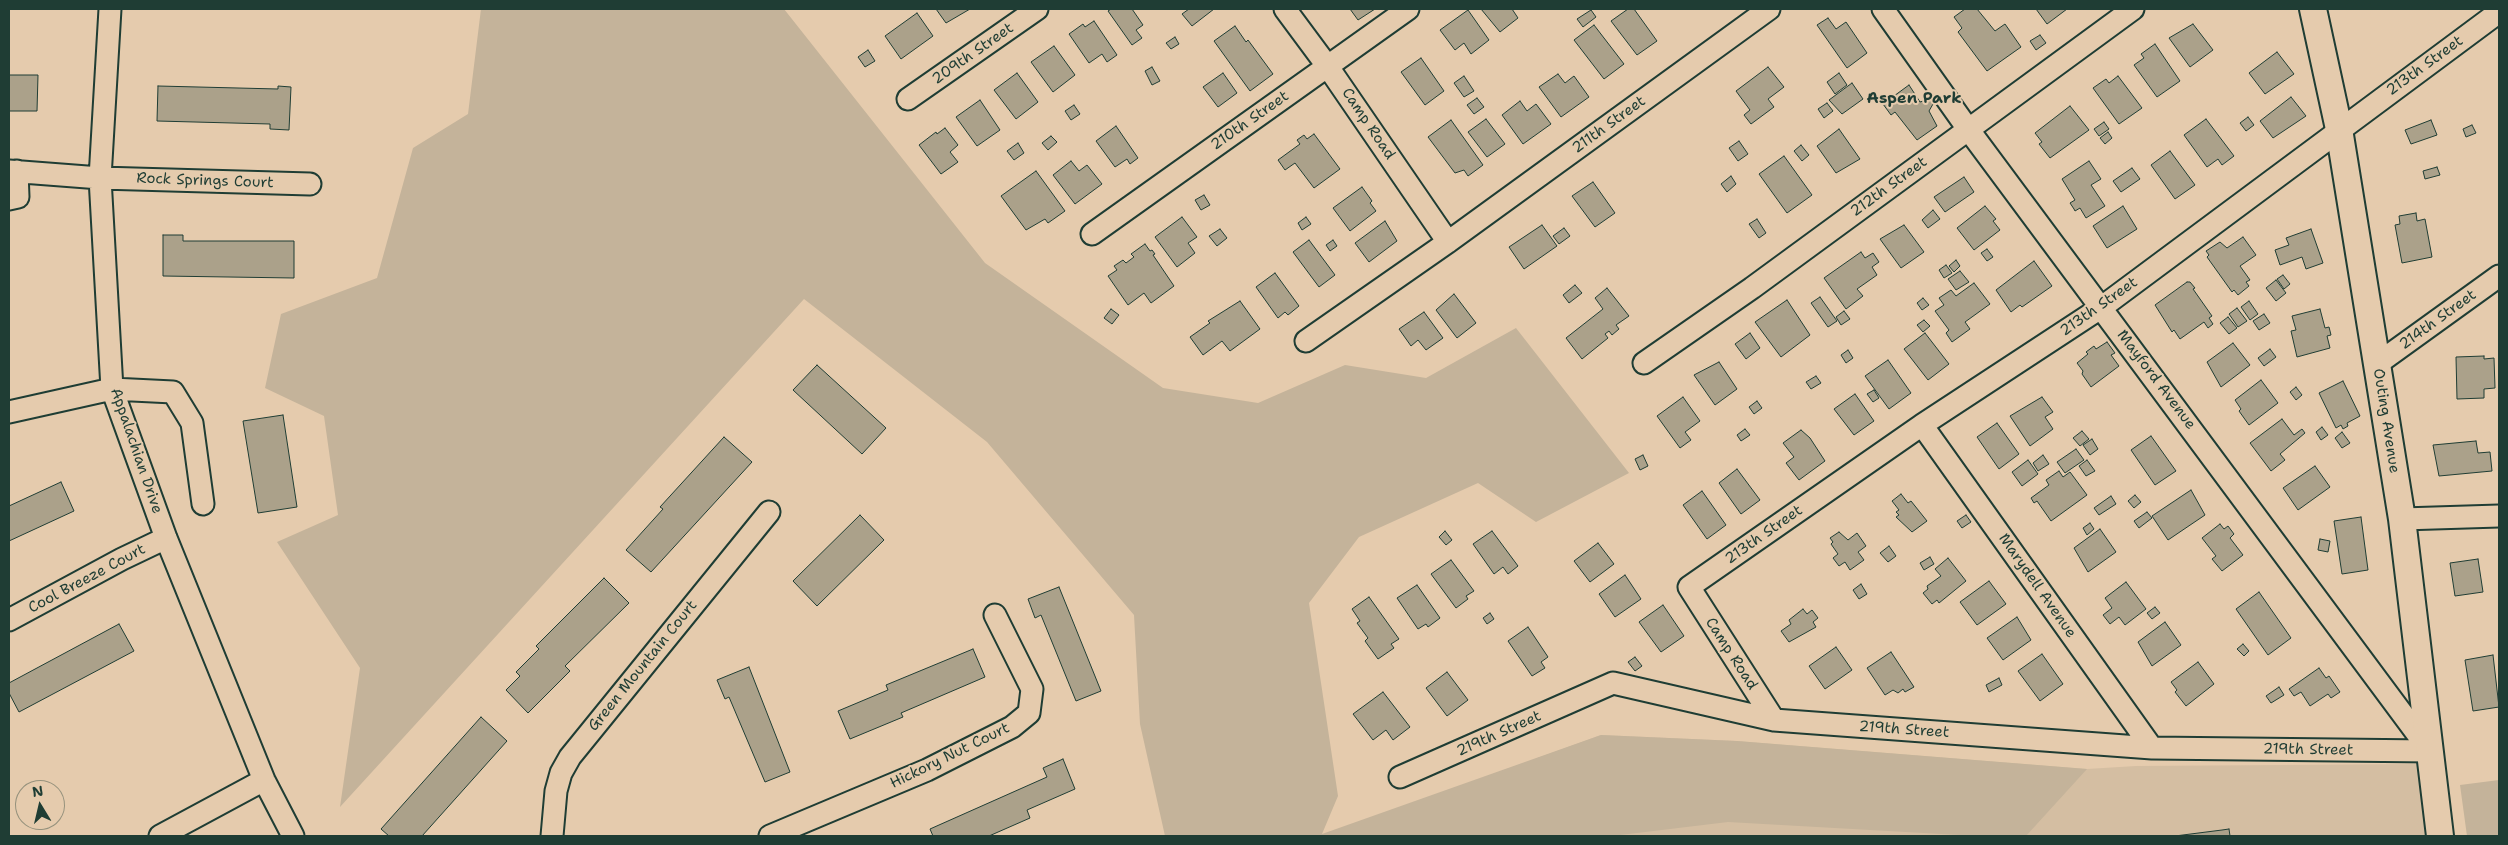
<!DOCTYPE html>
<html>
<head>
<meta charset="utf-8">
<style>
	body { margin:0 }
	#map { position:relative; width:2508px; height:845px; overflow:hidden; background:#e5cbad; font-family:"Shantell Sans",sans-serif }
	canvas { display:block }
	.frame { position:absolute; inset:0; border:10px solid #1f3d34; pointer-events:none }
	.north { position:absolute; left:15px; top:780px; width:50px; height:50px; box-sizing:border-box; background:#e5cbad; border:1px solid #96927d; border-radius:50%; rotate:351deg; font-size:14px; font-weight:700; line-height:20px; text-align:center; color:#1f3d34 }
	.north::after { content:''; display:block; margin:auto; width:18px; height:22px; background:#1f3d34; clip-path:polygon(50% 0,100% 100%,50% 72%,0 100%) }
</style>
</head>
<body>
<div id="map">
<canvas width="2508" height="845"></canvas>
<div class="frame"></div>
<div class="north">N</div>
</div>
<script>
const context = document.querySelector('canvas').getContext('2d');
context.lineJoin = 'round';
function fill(path, color) { context.fillStyle = color; context.fill(path, 'evenodd'); }
const poly = rows => new Path2D(rows.map(r => 'M' + r).join(''));
function trace(path, color, width, dash) { context.strokeStyle = color; context.lineWidth = width; context.lineCap = dash ? 'butt' : 'round'; context.setLineDash(dash || []); context.stroke(path); }
function drawText(font, color, halo, rows, align = 'center') {
  context.font = font + ' "Shantell Sans",sans-serif'; context.lineWidth = 4; context.setLineDash([]); context.textBaseline = 'middle'; context.strokeStyle = halo; context.fillStyle = color; for (const [text, x, y, turn = 0] of rows) {
    context.save(); context.translate(x, y); context.rotate((+turn || 0) * Math.PI / 180); context.textAlign = isNaN(turn) ? turn : align; if (halo) context.strokeText(text, 0, 0); context.fillText(text, 0, 0); context.restore();
  }
}
fill(poly([
	[1601,735,1737,741,2087,769,2136,766,2426,764,2435,836,1322,836]
]), '#d4bea2');
fill(poly([
	[481,9,784,9,985,263,1163,388,1258,403,1345,365,1426,378,1516,328,1629,473,1536,522,1478,483,1359,537,1309,603,1338,796,1322,834,1601,735,1737,741,2087,769,2026,836,1977,836,1728,822,1612,836,1165,836,1140,724,1134,615,987,442,804,299,340,807,360,668,277,542,338,515,324,416,265,388,281,314,377,278,413,148,468,114],
	[2499,780,2499,836,2467,836,2460,785]
]), '#c4b39a');
const building = poly([
	[936,9,970,9,946,23,936,9],
	[1111,9,1132,9,1143,25,1136,30,1142,38,1132,45,1108,11,1111,9],
	[1189,9,1214,9,1192,26,1182,14,1189,9],
	[1350,9,1375,9,1358,20,1350,9],
	[1481,9,1512,9,1518,18,1500,32,1481,9],
	[1628,9,1634,9,1657,41,1637,55,1611,21,1628,9],
	[1965,9,1977,9,1995,31,2005,24,2021,47,1987,71,1958,32,1962,28,1954,17,1965,9],
	[2036,9,2067,9,2047,24,2036,9],
	[1468,10,1489,40,1471,54,1464,43,1455,50,1440,30,1468,10],
	[1591,10,1596,17,1583,27,1577,19,1591,10],
	[917,13,933,36,901,59,885,36,917,13],
	[1828,18,1836,29,1846,22,1867,53,1847,68,1817,25,1828,18],
	[1094,21,1117,55,1107,62,1102,54,1089,63,1069,34,1083,24,1085,27,1094,21],
	[2193,24,2213,50,2190,67,2169,38,2193,24],
	[1594,25,1624,64,1604,79,1574,40,1594,25],
	[1235,26,1246,42,1248,40,1273,74,1250,91,1214,41,1235,26],
	[2040,35,2046,43,2036,50,2030,41,2040,35],
	[1175,37,1179,44,1171,49,1166,43,1175,37],
	[2155,44,2180,81,2157,97,2134,65,2144,58,2141,54,2155,44],
	[1054,46,1075,75,1053,92,1031,62,1054,46],
	[868,50,875,61,865,67,858,57,868,50],
	[2277,52,2294,74,2265,94,2249,73,2277,52],
	[1421,58,1444,91,1425,105,1401,72,1421,58],
	[1152,67,1160,81,1152,85,1145,71,1152,67],
	[1768,67,1784,87,1768,99,1774,107,1751,124,1744,115,1750,110,1736,91,1768,67],
	[1017,73,1038,102,1016,119,994,90,1017,73],
	[1223,73,1237,93,1218,107,1203,87,1223,73],
	[1839,73,1847,85,1835,94,1827,82,1839,73],
	[1558,74,1565,83,1574,76,1589,97,1561,117,1539,87,1558,74],
	[9,75,38,75,37,111,9,111,9,75],
	[1464,76,1474,91,1464,97,1454,83,1464,76],
	[2118,76,2142,108,2119,124,2093,88,2106,79,2109,83,2118,76],
	[1852,83,1863,99,1842,114,1829,100,1852,83],
	[1909,85,1920,102,1930,99,1933,104,1929,111,1937,126,1917,140,1895,112,1891,115,1883,104,1909,85],
	[158,86,278,89,278,86,291,87,289,130,270,129,270,124,157,121,158,86],
	[2291,97,2306,116,2273,138,2260,121,2291,97],
	[1477,98,1484,107,1474,114,1467,105,1477,98],
	[980,100,1000,130,977,146,956,117,980,100],
	[1520,101,1527,111,1536,104,1551,124,1523,144,1502,115,1520,101],
	[1827,103,1833,111,1824,118,1818,109,1827,103],
	[1074,105,1080,114,1071,120,1065,111,1074,105],
	[2070,106,2089,130,2050,158,2039,144,2042,142,2035,133,2070,106],
	[2248,117,2254,125,2246,131,2240,123,2248,117],
	[1486,119,1505,144,1487,157,1468,132,1486,119],
	[2206,119,2234,156,2222,165,2218,159,2207,167,2184,135,2206,119],
	[1451,120,1483,165,1468,176,1464,170,1455,173,1428,137,1451,120],
	[2431,120,2437,135,2411,144,2405,130,2431,120],
	[2104,122,2109,129,2099,136,2094,129,2104,122],
	[2472,125,2476,133,2466,137,2463,129,2472,125],
	[1116,126,1138,158,1130,164,1127,159,1115,167,1096,141,1116,126],
	[945,128,958,145,950,152,958,162,941,174,919,145,936,132,937,134,945,128],
	[1839,129,1860,159,1836,173,1817,146,1839,129],
	[2108,132,2112,138,2105,144,2100,138,2108,132],
	[1314,134,1340,169,1314,188,1295,163,1285,170,1278,160,1300,144,1297,140,1304,135,1307,139,1314,134],
	[1051,136,1057,142,1048,150,1042,143,1051,136],
	[1739,141,1748,154,1738,161,1729,148,1739,141],
	[1018,143,1024,153,1014,160,1007,151,1018,143],
	[1801,145,1809,155,1802,161,1794,151,1801,145],
	[2170,151,2195,185,2175,199,2151,165,2170,151],
	[1784,156,1812,195,1787,213,1759,174,1784,156],
	[1071,161,1079,171,1087,165,1102,184,1075,204,1053,175,1071,161],
	[2089,161,2101,179,2091,185,2105,206,2086,218,2080,208,2075,211,2074,209,2070,203,2075,200,2062,179,2089,161],
	[2437,167,2440,175,2425,179,2423,171,2437,167],
	[2132,168,2140,179,2121,192,2113,181,2132,168],
	[1036,171,1065,211,1048,223,1045,219,1026,230,1001,196,1036,171],
	[1731,176,1736,184,1727,192,1721,184,1731,176],
	[1964,177,1974,192,1945,212,1934,197,1964,177],
	[1593,182,1615,213,1595,227,1572,196,1593,182],
	[1362,187,1372,201,1370,203,1376,211,1350,231,1333,208,1362,187],
	[1204,195,1210,205,1201,210,1195,200,1204,195],
	[1985,206,1996,219,1993,221,2000,230,1974,250,1957,228,1985,206],
	[2123,206,2137,229,2107,248,2093,226,2123,206],
	[1933,210,1940,219,1928,228,1922,220,1933,210],
	[2416,213,2417,221,2425,219,2432,257,2402,263,2395,225,2400,224,2399,216,2416,213],
	[1182,217,1197,237,1188,243,1195,253,1177,267,1155,237,1182,217],
	[1306,217,1311,224,1302,230,1298,223,1306,217],
	[1757,219,1766,233,1759,238,1749,224,1757,219],
	[1385,221,1397,241,1369,262,1355,243,1385,221],
	[1542,225,1557,246,1524,269,1509,247,1542,225],
	[1904,225,1924,252,1901,268,1880,239,1904,225],
	[1564,228,1570,236,1559,244,1553,236,1564,228],
	[1220,229,1227,238,1217,246,1209,236,1220,229],
	[2311,229,2323,263,2306,269,2302,257,2280,265,2275,250,2289,245,2286,238,2311,229],
	[163,235,183,235,183,241,294,241,294,278,163,276,163,235],
	[2243,237,2256,255,2240,266,2250,280,2246,282,2249,286,2238,295,2234,290,2232,292,2207,257,2209,255,2206,251,2220,242,2227,248,2243,237],
	[1309,240,1335,275,1319,287,1293,252,1309,240],
	[1333,240,1337,246,1330,251,1326,245,1333,240],
	[1145,244,1150,251,1152,250,1155,254,1153,255,1174,286,1151,303,1144,293,1128,305,1108,276,1117,270,1114,266,1123,260,1126,263,1134,257,1131,254,1145,244],
	[1987,249,1993,257,1987,261,1981,253,1987,249],
	[1861,252,1865,258,1873,253,1879,262,1872,267,1877,275,1857,289,1863,296,1846,309,1824,278,1861,252],
	[1956,260,1960,266,1954,272,1949,266,1956,260],
	[2034,261,2052,286,2022,307,2020,305,2011,312,1996,290,2034,261],
	[1946,265,1952,273,1944,278,1939,270,1946,265],
	[1960,271,1969,282,1956,290,1948,279,1960,271],
	[1275,273,1299,306,1288,315,1285,312,1278,318,1256,287,1275,273],
	[2283,275,2290,284,2284,289,2277,279,2283,275],
	[2276,280,2286,293,2276,301,2266,288,2276,280],
	[2187,282,2190,282,2195,288,2193,289,2212,316,2209,318,2213,324,2208,328,2204,322,2180,339,2174,330,2172,332,2155,305,2187,282],
	[1974,283,1990,304,1965,322,1970,329,1952,342,1946,333,1949,330,1935,311,1944,305,1939,298,1951,290,1956,296,1974,283],
	[1575,285,1582,293,1569,303,1563,295,1575,285],
	[1607,288,1629,316,1616,325,1619,329,1612,335,1609,331,1605,334,1608,338,1582,359,1566,338,1603,309,1595,298,1607,288],
	[1454,294,1476,323,1457,338,1436,310,1454,294],
	[1820,297,1837,321,1828,327,1811,303,1820,297],
	[1923,298,1929,305,1922,310,1917,303,1923,298],
	[1787,300,1810,335,1781,357,1755,322,1787,300],
	[1240,301,1260,329,1230,351,1222,341,1203,355,1190,337,1210,323,1208,321,1240,301],
	[2249,301,2258,314,2250,320,2241,307,2249,301],
	[2237,308,2247,321,2238,327,2229,314,2237,308],
	[1111,309,1119,315,1112,324,1104,318,1111,309],
	[2320,309,2325,328,2329,327,2331,335,2327,336,2330,348,2297,357,2291,331,2296,330,2292,316,2320,309],
	[1844,311,1850,319,1841,325,1836,317,1844,311],
	[1424,312,1443,338,1426,350,1418,340,1411,346,1399,329,1424,312],
	[2264,314,2270,323,2259,330,2253,321,2264,314],
	[2228,317,2237,328,2229,334,2220,323,2228,317],
	[1924,320,1930,326,1923,332,1917,325,1924,320],
	[1750,333,1760,348,1746,359,1735,344,1750,333],
	[1925,333,1949,364,1928,380,1904,349,1925,333],
	[2107,342,2115,353,2111,355,2119,366,2091,387,2082,374,2083,371,2077,363,2088,354,2086,352,2094,346,2096,349,2107,342],
	[2233,343,2250,365,2221,387,2207,362,2233,343],
	[2270,349,2276,357,2264,366,2258,358,2270,349],
	[1848,350,1853,358,1846,363,1841,355,1848,350],
	[2484,356,2484,359,2494,358,2495,388,2484,389,2484,398,2457,399,2456,357,2484,356],
	[1888,360,1911,393,1889,409,1865,376,1888,360],
	[1719,362,1737,389,1715,405,1694,375,1719,362],
	[817,365,886,428,862,454,793,390,817,365],
	[1816,376,1821,383,1811,389,1806,382,1816,376],
	[2261,380,2278,403,2249,425,2239,411,2241,409,2235,400,2261,380],
	[2343,381,2360,416,2347,423,2348,426,2343,429,2341,425,2336,428,2319,393,2343,381],
	[2296,387,2302,395,2296,400,2290,392,2296,387],
	[1874,390,1879,398,1873,402,1867,394,1874,390],
	[1855,394,1874,421,1854,435,1834,409,1855,394],
	[1683,397,1700,421,1685,432,1691,440,1680,448,1657,416,1683,397],
	[2042,397,2053,412,2045,417,2053,429,2030,446,2010,416,2042,397],
	[1757,401,1762,408,1754,414,1749,407,1757,401],
	[283,415,297,507,258,513,243,421,283,415],
	[2282,419,2294,435,2302,429,2305,433,2280,454,2285,460,2271,471,2250,443,2282,419],
	[1997,423,2019,454,1999,469,1977,437,1997,423],
	[2322,427,2328,435,2321,440,2316,432,2322,427],
	[1745,429,1750,435,1741,441,1737,435,1745,429],
	[1801,430,1810,438,1825,461,1799,480,1786,463,1794,457,1783,443,1801,430],
	[2082,431,2089,439,2080,446,2073,438,2082,431],
	[2342,432,2350,443,2342,448,2335,438,2342,432],
	[2151,436,2176,471,2155,485,2131,450,2151,436],
	[724,437,752,462,651,572,626,550,663,509,660,507,724,437],
	[2092,439,2098,449,2090,455,2083,445,2092,439],
	[2476,441,2478,453,2490,452,2492,471,2439,476,2433,445,2476,441],
	[2076,449,2084,460,2065,473,2057,462,2076,449],
	[1643,455,1648,466,1640,470,1635,459,1643,455],
	[2043,455,2049,464,2038,471,2033,463,2043,455],
	[2028,460,2038,474,2022,486,2012,472,2028,460],
	[2087,460,2095,471,2086,476,2079,466,2087,460],
	[2315,466,2330,487,2298,510,2283,488,2315,466],
	[1737,469,1760,500,1741,514,1719,483,1737,469],
	[2059,471,2063,477,2070,472,2087,495,2051,521,2037,501,2034,503,2031,498,2049,485,2046,480,2059,471],
	[61,482,74,511,9,541,9,506,61,482],
	[2191,490,2205,515,2168,540,2152,516,2191,490],
	[1702,491,1726,525,1707,539,1683,505,1702,491],
	[1901,494,1908,503,1911,501,1927,521,1912,532,1896,517,1899,515,1896,512,1899,510,1892,501,1901,494],
	[2135,495,2141,502,2134,508,2128,501,2135,495],
	[2111,496,2116,504,2099,515,2094,508,2111,496],
	[2147,512,2152,518,2139,528,2134,521,2147,512],
	[860,515,884,540,817,606,793,581,860,515],
	[1966,515,1971,522,1962,528,1957,521,1966,515],
	[2361,517,2368,570,2342,574,2334,521,2361,517],
	[2090,523,2094,529,2087,535,2083,528,2090,523],
	[2220,524,2224,529,2228,526,2234,534,2230,538,2243,555,2222,571,2212,559,2216,556,2202,538,2220,524],
	[2100,529,2116,552,2088,572,2074,548,2100,529],
	[1445,531,1452,540,1446,545,1439,537,1445,531],
	[1492,531,1518,566,1508,574,1503,567,1494,574,1473,544,1492,531],
	[1839,532,1848,540,1857,533,1866,546,1858,552,1864,560,1850,570,1845,562,1839,566,1833,558,1838,554,1831,544,1833,542,1830,538,1839,532],
	[2320,539,2330,541,2328,552,2318,550,2320,539],
	[1598,543,1614,564,1590,582,1574,561,1598,543],
	[1889,546,1896,556,1888,562,1880,553,1889,546],
	[1930,557,1934,564,1924,570,1920,563,1930,557],
	[1948,558,1966,581,1939,603,1937,600,1932,604,1923,593,1928,589,1927,586,1941,576,1935,569,1948,558],
	[2478,559,2483,592,2455,596,2450,563,2478,559],
	[1451,560,1474,591,1466,596,1468,599,1456,608,1431,574,1451,560],
	[1625,575,1641,599,1615,617,1599,594,1625,575],
	[604,578,629,603,565,666,570,671,528,713,506,690,520,676,516,672,539,649,536,646,604,578],
	[1989,581,2006,604,1977,625,1960,602,1989,581],
	[2126,582,2146,609,2125,625,2119,617,2110,624,2103,615,2112,608,2105,598,2126,582],
	[1861,584,1867,594,1859,599,1853,590,1861,584],
	[1417,585,1440,618,1428,627,1426,624,1418,629,1397,598,1417,585],
	[1059,587,1101,691,1076,701,1041,615,1035,618,1028,599,1059,587],
	[2259,592,2291,638,2268,655,2236,609,2259,592],
	[1369,597,1399,639,1391,644,1394,648,1378,659,1365,641,1368,638,1357,623,1360,621,1352,609,1369,597],
	[1663,605,1684,636,1661,652,1639,622,1663,605],
	[2155,607,2160,613,2152,619,2147,613,2155,607],
	[1803,609,1807,614,1812,610,1818,618,1813,622,1816,627,1789,642,1781,631,1791,624,1789,620,1803,609],
	[1490,613,1494,619,1487,624,1483,618,1490,613],
	[2017,617,2031,640,2003,660,1987,638,2017,617],
	[2165,622,2181,645,2152,666,2138,642,2165,622],
	[119,624,134,651,19,712,9,693,9,683,119,624],
	[1528,627,1548,657,1541,662,1545,668,1532,676,1508,641,1528,627],
	[2243,644,2249,651,2244,656,2237,649,2243,644],
	[1836,647,1852,670,1825,689,1809,666,1836,647],
	[973,649,985,677,901,713,903,717,850,739,838,711,888,690,886,685,973,649],
	[1891,652,1914,687,1905,692,1903,689,1898,693,1893,690,1885,695,1867,668,1891,652],
	[2042,654,2063,684,2040,701,2018,671,2042,654],
	[2493,655,2499,707,2473,711,2465,660,2493,655],
	[1635,657,1642,666,1635,671,1628,662,1635,657],
	[2198,662,2214,684,2186,706,2175,692,2177,690,2171,682,2198,662],
	[749,667,790,772,765,782,729,697,725,699,717,680,749,667],
	[2319,668,2326,678,2329,676,2340,692,2331,698,2328,694,2310,706,2301,692,2294,696,2289,689,2319,668],
	[1447,672,1468,700,1447,716,1426,688,1447,672],
	[1999,678,2002,685,1989,692,1986,685,1999,678],
	[2279,687,2284,695,2271,703,2266,696,2279,687],
	[1383,692,1410,727,1393,740,1386,730,1373,740,1353,714,1383,692],
	[481,717,507,741,422,836,389,836,381,829,481,717],
	[1063,759,1075,789,1027,810,1030,818,989,836,933,836,930,829,1047,777,1043,768,1063,759],
	[2229,829,2230,836,2175,836,2222,830,2229,829]
]);
fill(building, '#aba18a');
trace(building, '#1f3d34', 1);
const minor = poly([
	[110,9,100,178,112,389,166,538,264,780,293,836],
	[1285,9,1328,67,1448,242],
	[1883,9,1968,129,2430,751],
	[908,99,1037,9],
	[9,171,100,178,310,184],
	[9,199,18,197,17,171],
	[1092,234,1408,9],
	[1306,341,1448,242,1769,9],
	[1644,363,1752,288,2133,9],
	[2377,364,2499,276],
	[9,412,112,389,173,392,192,423,203,504],
	[1922,425,2152,748],
	[2402,519,2499,516],
	[9,620,122,559,166,538],
	[1774,720,1689,587,1922,425,2102,307,2499,12],
	[1400,777,1613,683,1774,720,2152,748,2430,751],
	[160,836,264,780],
	[552,836,556,791,561,773,570,757,769,512],
	[770,836,927,770,1012,727,1029,713,1032,689,995,615]
]);
const tertiary = poly([
	[2313,9,2339,129,2402,519,2440,836]
]);
trace(minor, '#1f3d34', 25);
trace(tertiary, '#1f3d34', 30);
trace(minor, '#e5cbad', 21);
trace(tertiary, '#e5cbad', 26);
drawText('15px', '#1f3d34', '#e5cbad', [
	["209th Street",973,54,-35],
	["213th Street",2425,66,-36],
	["210th Street",1250,121,-35],
	["Camp Road",1368,124,56],
	["211th Street",1609,125,-36],
	["Rock Springs Court",205,181,2],
	["212th Street",1889,187,-36],
	["213th Street",2099,307,-35],
	["214th Street",2438,320,-36],
	["Mayford Avenue",2156,380,53],
	["Outing Avenue",2386,421,81],
	["Appalachian Drive",136,451,71],
	["213th Street",1764,535,-35],
	["Cool Breeze Court",87,579,-28],
	["Marydell Avenue",2037,586,55],
	["Camp Road",1731,654,57],
	["Green Mountain Court",643,666,-51],
	["219th Street",1904,730,4],
	["219th Street",1499,734,-24],
	["219th Street",2308,750,1],
	["Hickory Nut Court",950,756,-26]
]);
drawText('bold 16px', '#1f3d34', '#e5cbad', [
	["Aspen Park",1914,99]
]);
</script>
</body>
</html>
